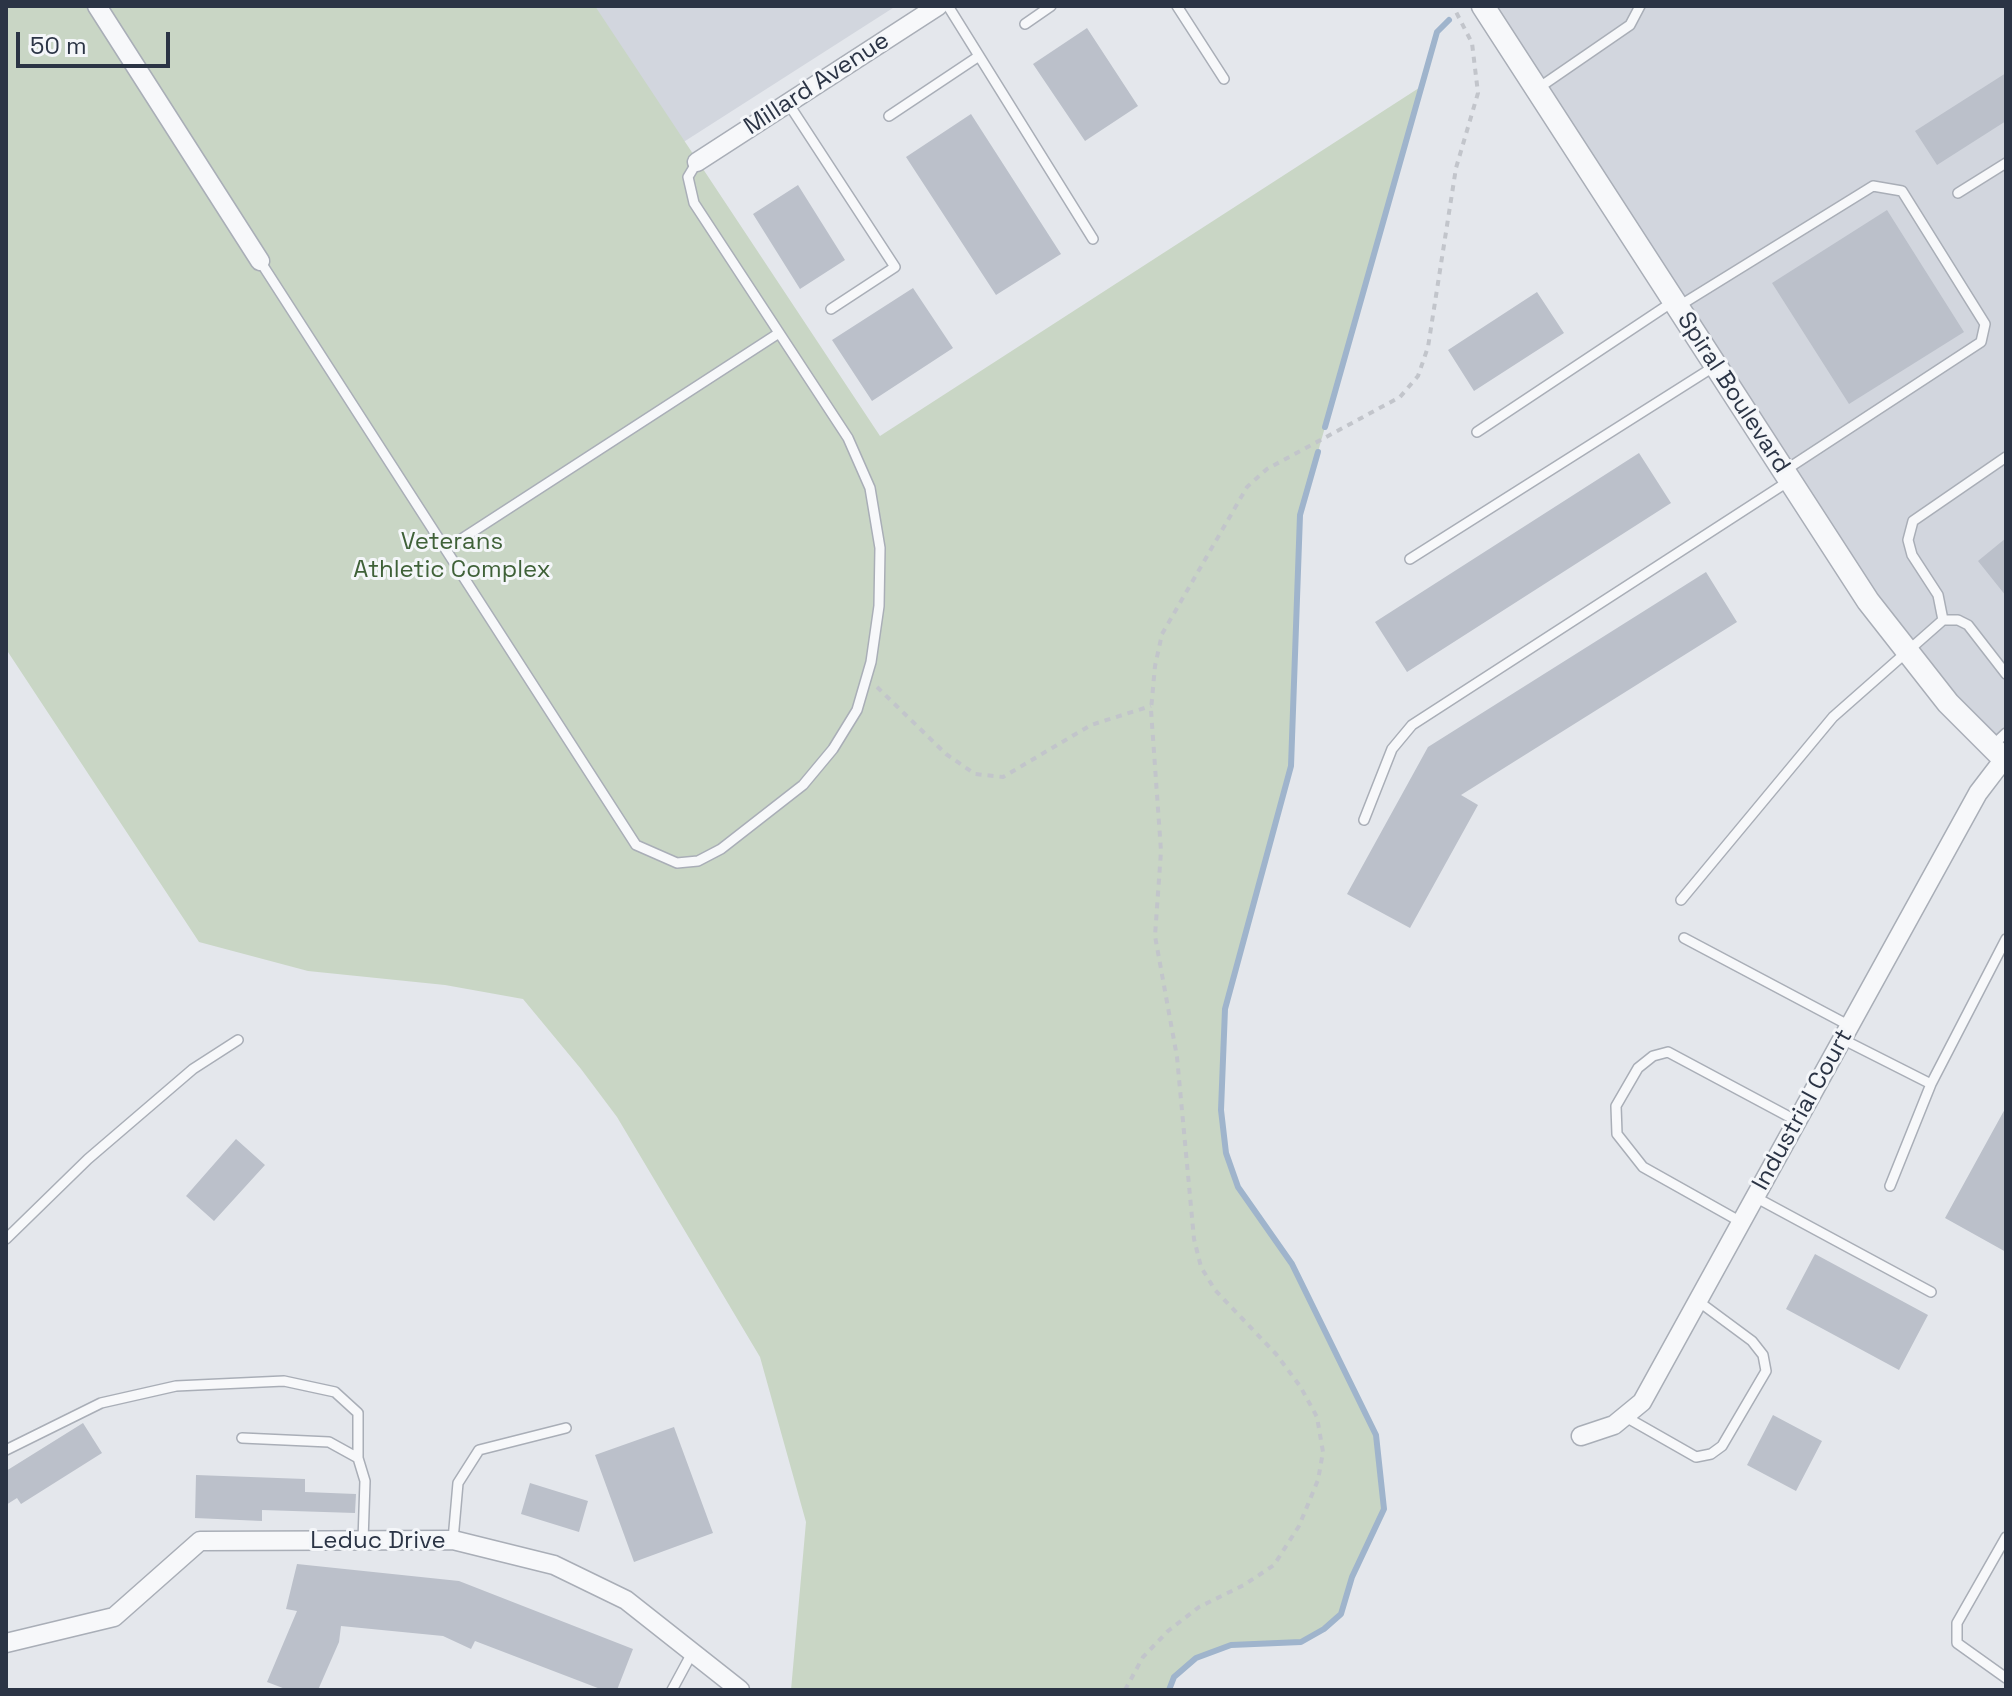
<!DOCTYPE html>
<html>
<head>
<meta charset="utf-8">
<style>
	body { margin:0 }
	#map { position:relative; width:2012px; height:1696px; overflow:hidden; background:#e4e7ec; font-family:"Space Grotesk",sans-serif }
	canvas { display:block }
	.frame { position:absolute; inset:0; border:8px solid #2b3445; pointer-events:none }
	.scale { position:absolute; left:16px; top:32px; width:154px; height:36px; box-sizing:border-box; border:4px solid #2b3445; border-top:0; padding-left:10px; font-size:24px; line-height:28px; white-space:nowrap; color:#2b3445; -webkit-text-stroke:6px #f4f6f9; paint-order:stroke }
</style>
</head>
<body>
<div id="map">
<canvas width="2012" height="1696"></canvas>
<div class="frame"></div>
<div class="scale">50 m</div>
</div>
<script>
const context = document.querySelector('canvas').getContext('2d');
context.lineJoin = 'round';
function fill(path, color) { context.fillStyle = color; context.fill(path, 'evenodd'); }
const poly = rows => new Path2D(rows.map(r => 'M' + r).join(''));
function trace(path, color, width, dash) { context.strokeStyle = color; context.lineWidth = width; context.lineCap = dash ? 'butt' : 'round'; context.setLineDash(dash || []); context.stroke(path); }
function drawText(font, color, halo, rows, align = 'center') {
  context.font = font + ' "Space Grotesk",sans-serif'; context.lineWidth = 6; context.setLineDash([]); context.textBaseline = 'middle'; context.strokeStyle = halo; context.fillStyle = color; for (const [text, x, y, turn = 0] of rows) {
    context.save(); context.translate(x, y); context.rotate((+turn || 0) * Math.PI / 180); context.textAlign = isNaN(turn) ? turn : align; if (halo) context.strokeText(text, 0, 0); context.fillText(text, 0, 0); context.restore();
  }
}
fill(poly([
	[594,6,896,6,682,143],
	[1483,6,2006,6,2006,761,1948,703]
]), '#d2d6de');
fill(poly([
	[6,6,595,6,880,436,1422,86,1300,515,1291,766,1225,1009,1221,1110,1226,1153,1238,1187,1292,1264,1376,1435,1384,1509,1352,1577,1341,1614,1324,1629,1301,1642,1231,1645,1196,1658,1174,1677,1169,1690,791,1690,806,1522,760,1357,617,1117,581,1069,523,999,445,985,308,971,199,942,6,649]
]), '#c9d6c5');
trace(poly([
	[1325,427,1437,32,1449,20],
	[1169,1690,1174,1677,1196,1658,1231,1645,1301,1642,1324,1629,1341,1614,1352,1577,1384,1509,1376,1435,1292,1264,1238,1187,1226,1153,1221,1110,1225,1009,1291,766,1300,515,1318,452]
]), '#9fb4cc', 6);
fill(poly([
	[1087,28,1138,106,1085,141,1033,64],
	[2006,73,2006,121,1937,165,1915,131],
	[971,114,1061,254,996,295,906,157],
	[798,185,845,260,800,289,753,214],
	[1887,210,1964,332,1849,404,1772,283],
	[913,288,953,348,872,401,832,340],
	[1537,292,1564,333,1474,391,1448,350],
	[1639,453,1671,503,1407,672,1375,622],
	[2006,538,2006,596,1978,561],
	[1706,572,1737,622,1461,795,1478,805,1410,928,1347,894,1428,747],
	[2006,1107,2006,1252,1945,1218],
	[236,1139,265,1165,214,1221,186,1196],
	[1815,1254,1928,1315,1899,1370,1786,1309],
	[1773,1415,1822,1441,1796,1491,1747,1465],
	[83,1423,102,1453,21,1504,17,1498,6,1505,6,1471],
	[674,1427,713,1533,634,1562,595,1455],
	[196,1475,305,1479,305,1492,356,1494,355,1513,262,1510,262,1521,195,1518],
	[530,1483,588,1501,579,1532,521,1514],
	[297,1564,459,1581,633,1649,617,1690,603,1690,475,1641,471,1649,443,1636,341,1626,339,1642,318,1690,288,1690,267,1682,297,1611,286,1609]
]), '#bbc0ca');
const service = poly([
	[948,6,1093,239],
	[1177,6,1224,79],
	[1025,24,1051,6],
	[1537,89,1630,25,1640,6],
	[788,103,895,267,831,309],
	[889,116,979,56],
	[1958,193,2006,163],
	[260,261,636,845,677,863,698,861,721,849,803,785,833,749,857,710,871,662,879,606,880,548,870,488,848,438,694,203,688,177,697,162],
	[1679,306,1873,186,1902,191,1985,324,1981,342,1784,471],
	[1477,432,1674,301],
	[446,549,779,333],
	[1410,559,1715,366],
	[1943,620,1938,595,1912,555,1908,540,1913,521,2006,457],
	[1991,747,2006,733],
	[1364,820,1392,749,1412,725,1789,481],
	[1681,900,1833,717,1943,620,1958,620,1968,625,2006,674],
	[1684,938,1850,1026],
	[1842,1039,1931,1084],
	[1890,1186,1931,1084,2006,939],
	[1755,1197,1931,1292],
	[1741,1222,1643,1167,1617,1134,1616,1106,1638,1068,1653,1056,1668,1052,1797,1121],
	[6,1239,88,1159,193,1069,238,1040],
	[1624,1416,1696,1457,1711,1454,1722,1446,1766,1371,1763,1355,1752,1341,1698,1301],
	[242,1438,329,1442,358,1458,365,1481,363,1541],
	[6,1450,101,1403,176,1386,284,1381,335,1392,358,1413,358,1458],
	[2006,1537,1957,1623,1957,1643,2006,1678],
	[453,1540,458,1483,479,1450,566,1428],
	[672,1690,692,1653]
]);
const minor = poly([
	[97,6,260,261],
	[697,162,938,6],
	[1581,1436,1614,1425,1642,1402,1978,793,2004,759],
	[6,1643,114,1617,200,1541,453,1540,554,1565,626,1600,740,1690]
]);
const tertiary = poly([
	[1483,6,1868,601,1948,703,2006,761]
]);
trace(service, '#a9aeb7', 12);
trace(minor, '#a9aeb7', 21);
trace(tertiary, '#a9aeb7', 25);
trace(poly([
	[877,687,946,754,975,774,1003,777,1091,725,1151,706],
	[1125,1690,1143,1657,1168,1631,1199,1607,1244,1585,1274,1565,1299,1526,1318,1480,1323,1452,1317,1417,1300,1386,1276,1354,1215,1290,1201,1267,1194,1239,1177,1057,1155,936,1161,851,1151,710,1155,666,1162,634,1247,487,1267,469,1400,397,1418,376,1428,347,1456,168,1478,93,1472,43,1453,6]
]), '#c2c5cb', 4, [6, 6]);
trace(service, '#f7f8fa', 9);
trace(minor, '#f7f8fa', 18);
trace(tertiary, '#f7f8fa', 22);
drawText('24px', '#2b3445', '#f4f6f9', [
	["Millard Avenue",817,84,-33],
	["Spiral Boulevard",1733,393,57],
	["Industrial Court",1803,1110,-61],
	["Leduc Drive",378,1541]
]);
drawText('24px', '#3f6138', '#f4f6f9', [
	["Veterans",452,542],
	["Athletic Complex",452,570]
]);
</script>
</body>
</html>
